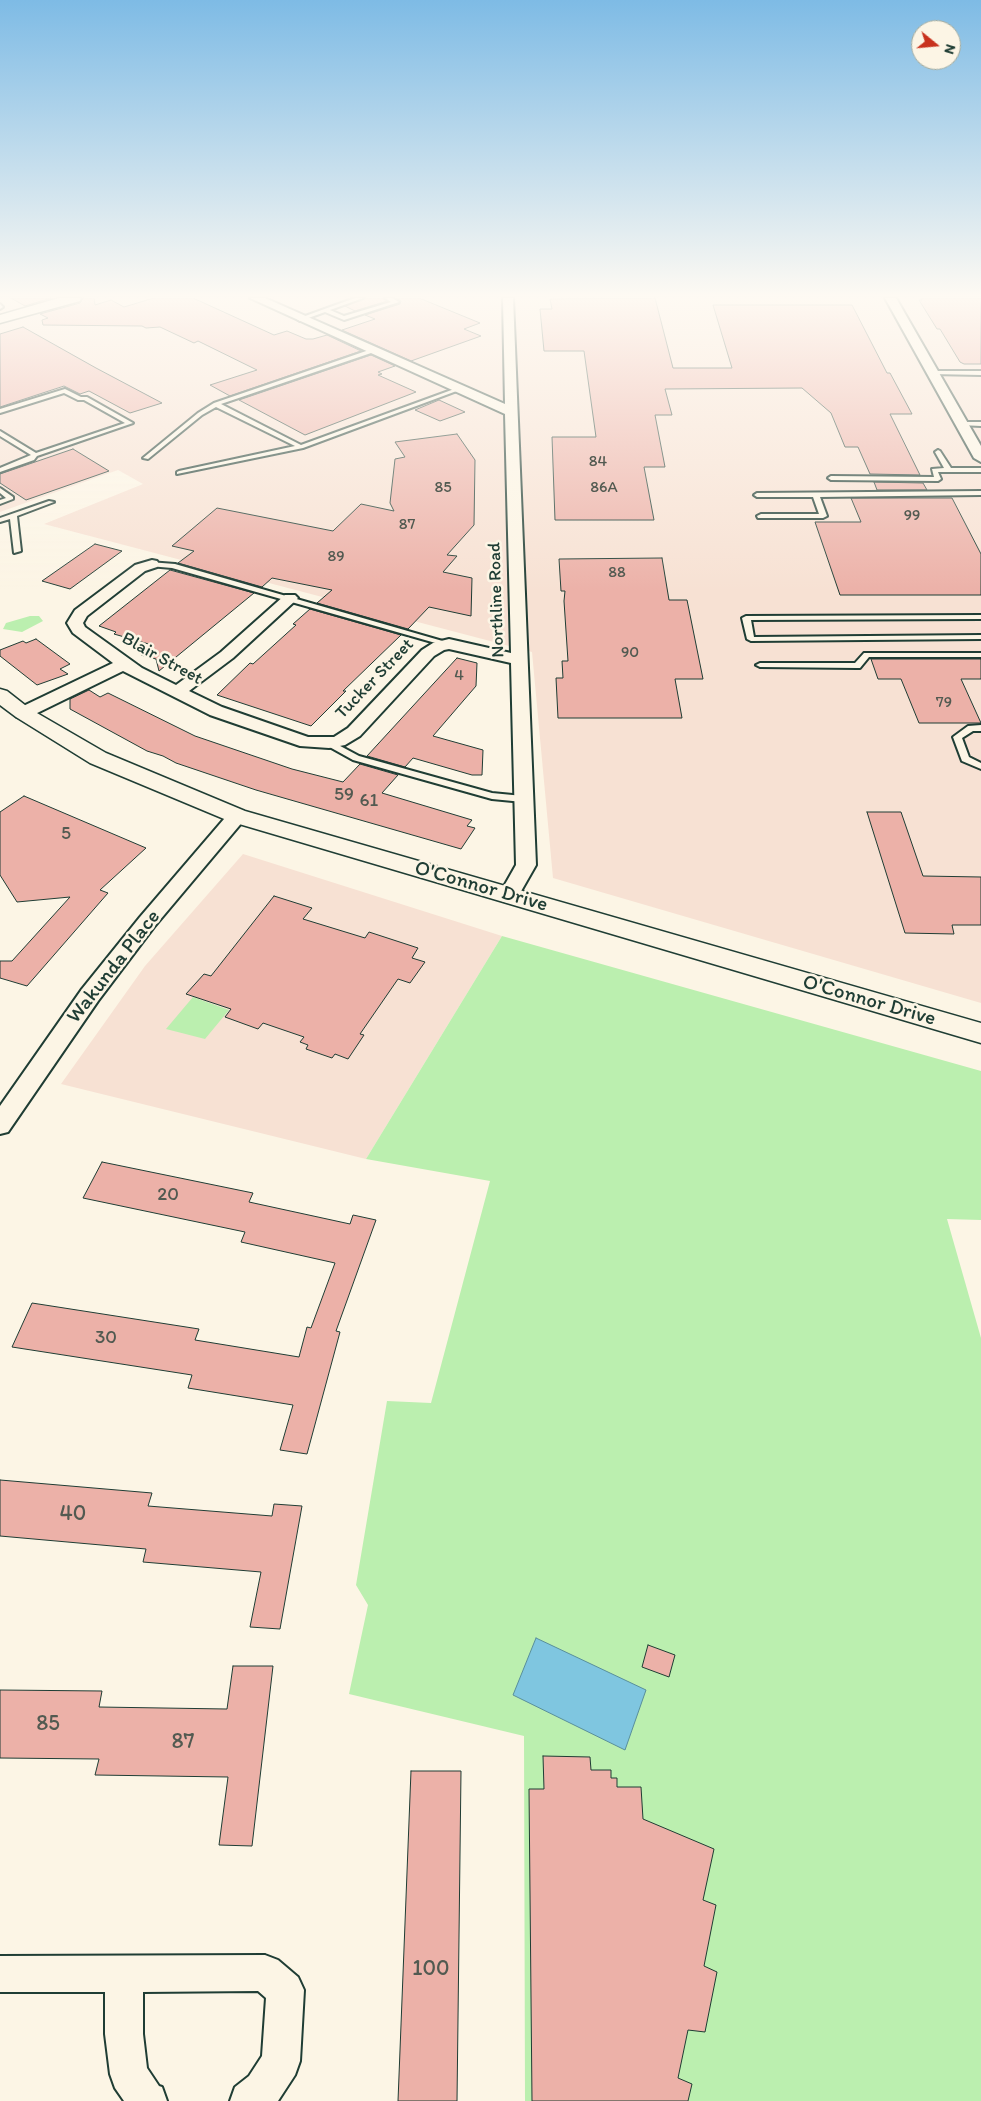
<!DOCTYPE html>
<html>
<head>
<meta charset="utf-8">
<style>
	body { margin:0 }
	#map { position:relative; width:981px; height:2101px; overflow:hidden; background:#fcf5e5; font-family:Itim,sans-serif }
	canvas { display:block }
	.north { position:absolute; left:911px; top:20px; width:50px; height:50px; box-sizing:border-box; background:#fcf5e5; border:1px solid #a4ab9e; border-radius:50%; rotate:107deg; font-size:14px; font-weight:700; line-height:20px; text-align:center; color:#1f3d34 }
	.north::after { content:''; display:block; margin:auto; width:18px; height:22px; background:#c8321e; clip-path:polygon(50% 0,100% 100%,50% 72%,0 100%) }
</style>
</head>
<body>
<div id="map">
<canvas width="981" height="2101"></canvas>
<div class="north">N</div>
</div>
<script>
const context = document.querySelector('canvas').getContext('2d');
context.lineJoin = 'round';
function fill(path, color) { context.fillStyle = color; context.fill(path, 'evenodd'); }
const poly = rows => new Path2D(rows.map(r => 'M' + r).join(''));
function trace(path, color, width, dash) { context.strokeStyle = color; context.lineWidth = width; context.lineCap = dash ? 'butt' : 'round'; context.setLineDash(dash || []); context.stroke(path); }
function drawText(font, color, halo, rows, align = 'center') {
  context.font = font + ' Itim,sans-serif'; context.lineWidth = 5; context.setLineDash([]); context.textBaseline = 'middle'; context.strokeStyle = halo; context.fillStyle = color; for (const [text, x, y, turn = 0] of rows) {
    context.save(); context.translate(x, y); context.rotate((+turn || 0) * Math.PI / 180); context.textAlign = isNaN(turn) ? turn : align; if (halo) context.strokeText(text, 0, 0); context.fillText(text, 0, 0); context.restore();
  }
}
fill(poly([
	[0,298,981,298,981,1003,553,878,532,652,44,524,143,484,118,470,0,512],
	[243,854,502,936,366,1159,61,1084,145,966]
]), '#f7e1d3');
fill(poly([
	[30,616,39,616,43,621,22,632,3,629,6,623],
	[502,936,981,1071,981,1220,947,1219,981,1338,981,2101,525,2101,524,1736,349,1694,368,1605,356,1585,387,1401,431,1403,490,1181,366,1159],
	[193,997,229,1010,205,1039,166,1029]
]), '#bbefaf');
const water = poly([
	[536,1638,646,1690,625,1750,513,1695,536,1638]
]);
fill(water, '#7fc6e0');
trace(water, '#598f9b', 1);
const building = poly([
	[11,298,51,298,25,306,11,298],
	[83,298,94,298,95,305,111,300,124,307,154,298,193,298,274,335,287,331,306,339,313,339,327,335,361,351,230,396,210,385,257,370,198,341,194,343,160,327,146,328,142,326,43,325,42,320,48,318,40,314,80,303,83,298],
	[365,298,383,298,387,301,355,311,345,306,365,298],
	[396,298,419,298,480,323,464,329,481,336,411,361,342,330,375,319,365,315,400,304,401,301,396,298],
	[655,298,673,368,732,368,713,305,852,305,887,373,890,373,912,414,890,414,920,475,870,474,858,447,845,447,831,413,802,388,665,389,672,415,655,415,665,467,644,467,654,520,555,520,552,437,596,437,584,351,544,351,540,309,552,309,550,299,655,298],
	[921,298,981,298,981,364,964,364,960,362,940,329,937,329,919,300,922,300,921,298],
	[23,327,96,368,162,403,130,413,89,391,80,394,64,386,0,407,0,334,23,327],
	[371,355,395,366,378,372,382,374,378,375,416,392,305,435,239,400,371,355],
	[439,400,465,412,440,421,415,410,439,400],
	[457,434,475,460,474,525,447,555,457,556,443,572,472,578,471,616,429,607,408,629,317,603,332,590,272,578,262,587,178,563,194,551,172,546,217,508,333,531,361,504,394,511,390,503,395,459,405,457,395,442,457,434],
	[73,449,109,471,26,500,0,483,0,474,73,449],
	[874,482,923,483,927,490,877,490,874,482],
	[851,498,952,498,981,554,981,595,840,595,815,522,861,522,851,498],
	[95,544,122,551,70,589,42,581,95,544],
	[662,558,669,600,687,600,703,679,675,679,682,718,558,718,556,678,563,678,562,661,568,661,564,601,565,591,561,591,559,559,662,558],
	[170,570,254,593,159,671,156,659,141,655,152,645,114,634,116,632,99,626,170,570],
	[310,609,401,635,343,691,346,691,311,726,217,695,250,663,253,664,296,625,293,624,310,609],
	[36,639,70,664,60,669,68,674,37,685,0,656,0,650,23,641,26,643,36,639],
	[457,658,477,663,476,686,433,736,483,750,482,775,472,775,413,758,405,767,367,756,457,658],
	[871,659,981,659,981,679,961,679,981,723,919,723,901,679,878,679,871,659],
	[89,690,100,697,108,693,195,736,292,769,343,782,360,764,398,775,382,793,472,820,467,826,475,828,461,849,256,790,176,763,163,756,147,751,70,709,70,699,89,690],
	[24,796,146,848,100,890,108,893,27,986,0,978,0,961,12,961,70,897,17,902,0,875,0,812,24,796],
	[867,812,901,812,923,876,981,877,981,925,952,925,954,934,905,933,867,812],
	[274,896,312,908,303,919,365,938,369,932,418,948,412,958,425,962,410,983,398,979,360,1034,364,1035,348,1059,335,1054,332,1058,306,1049,308,1045,300,1042,304,1037,263,1023,258,1029,225,1017,231,1009,186,994,204,974,211,976,274,896],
	[102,1162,253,1193,249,1202,350,1224,353,1215,376,1220,336,1331,340,1332,307,1454,280,1450,293,1405,188,1388,192,1375,12,1347,32,1303,199,1329,195,1340,299,1357,307,1327,311,1328,335,1263,241,1242,245,1232,83,1198,102,1162],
	[0,1480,152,1493,148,1506,272,1516,274,1504,302,1506,280,1629,250,1627,261,1572,143,1562,146,1549,0,1536,0,1480],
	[648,1645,675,1655,669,1677,642,1667,648,1645],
	[233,1666,273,1666,252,1846,219,1845,228,1777,95,1775,99,1759,0,1758,0,1690,102,1691,99,1707,227,1709,233,1666],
	[543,1756,590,1757,591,1770,611,1770,611,1778,617,1778,617,1787,641,1787,643,1819,714,1849,703,1900,716,1905,704,1966,717,1972,705,2032,688,2030,678,2078,692,2084,688,2101,532,2101,529,1789,544,1789,543,1756],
	[411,1771,461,1771,457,2101,398,2101,411,1771]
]);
fill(building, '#ecb1a8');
trace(building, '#1f3d34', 1);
const lane = poly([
	[355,298,363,298,330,310,344,316,391,302,385,298,392,298,399,302,344,320,325,312,300,321,297,319,355,298],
	[0,304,3,307,0,309,0,304],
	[372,349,374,352,221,404,301,445,457,388,462,389,303,448,177,474,177,472,179,471,295,446,216,407,202,415,148,459,143,458,198,413,214,403,372,349],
	[933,371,981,371,981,375,931,374,930,373,933,371],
	[65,389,81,397,87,397,133,423,37,456,34,460,0,472,0,468,31,455,0,436,0,431,36,453,125,423,84,400,78,400,64,393,0,413,0,409,65,389],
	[962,422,981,422,981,426,960,425,959,424,962,422],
	[938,450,940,451,951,468,981,468,981,472,938,472,941,479,938,481,831,480,828,478,831,476,934,477,932,469,944,468,935,452,938,450],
	[0,488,13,497,13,499,0,504,0,500,6,498,0,493,0,488],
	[981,491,981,495,820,497,827,516,823,518,758,518,757,516,761,514,819,514,813,497,757,497,754,495,757,493,981,491],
	[49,501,54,502,17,516,21,551,14,553,10,519,0,522,0,518,49,501],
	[149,562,175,564,453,644,446,646,172,568,149,566,149,562],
	[981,615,981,619,751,620,754,637,981,635,981,639,751,641,747,639,742,618,746,616,981,615],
	[864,653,981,653,981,657,869,657,860,668,857,668,760,667,756,665,760,663,855,663,864,653],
	[981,725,981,731,973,731,962,738,969,757,981,763,981,769,962,761,953,737,968,726,981,725],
	[329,740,359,756,492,793,523,796,528,799,523,802,492,799,353,760,326,745,326,741,329,740]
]);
const street = poly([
	[250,298,265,298,505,404,503,298,513,298,536,865,516,900,509,902,502,900,499,895,516,865,511,663,449,649,444,650,434,656,360,736,345,745,329,748,300,746,210,715,123,671,29,717,23,718,17,717,14,713,17,709,113,663,73,633,67,623,75,610,135,565,152,560,157,561,159,564,157,567,145,571,87,616,83,623,85,627,142,668,176,685,221,652,285,595,295,595,298,598,295,601,233,658,189,691,222,707,308,737,334,737,348,728,422,650,433,643,449,639,511,653,505,414,250,298],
	[885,298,896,298,981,446,981,462,974,458,885,298],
	[237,810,244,812,246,816,244,820,154,927,98,1001,8,1132,0,1134,0,1106,82,989,140,917,230,812,237,810],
	[265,1955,278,1960,298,1977,304,1990,300,2061,295,2075,278,2101,230,2101,235,2087,249,2076,262,2056,266,1998,258,1991,143,1992,143,2034,147,2068,159,2086,162,2087,167,2101,124,2101,115,2088,110,2074,105,2034,105,1992,0,1992,0,1956,265,1955]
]);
const secondary = poly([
	[59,298,81,298,80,301,0,323,0,315,59,298],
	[0,689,7,691,30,709,106,753,245,811,981,1023,981,1043,229,821,90,763,16,717,0,705,0,689]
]);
trace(lane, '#1f3d34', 4);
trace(street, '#1f3d34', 4);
trace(secondary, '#1f3d34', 3);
fill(lane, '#fcf5e5');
fill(street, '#fcf5e5');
fill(secondary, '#fcf5e5');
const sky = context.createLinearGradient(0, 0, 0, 592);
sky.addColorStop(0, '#7ebbe5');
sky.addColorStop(0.5, '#fefaf3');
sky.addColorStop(1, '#fefaf300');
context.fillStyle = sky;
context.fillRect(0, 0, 981, 592);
drawText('16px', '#525a51', null, [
	["84",598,462],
	["85",443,488],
	["86A",604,488],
	["99",912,516],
	["87",407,525],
	["89",336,557],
	["88",617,573],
	["90",630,653],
	["4",459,676],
	["79",944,703]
]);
drawText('18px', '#1f3d34', '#fcf5e5', [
	["Northline Road",497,600,-92],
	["Blair Street",162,659,29],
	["Tucker Street",375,679,-46]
]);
drawText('19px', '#525a51', null, [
	["59",344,795],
	["61",369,801],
	["5",66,834],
	["20",168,1195],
	["30",106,1338]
]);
drawText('21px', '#1f3d34', '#fcf5e5', [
	["O'Connor Drive",481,887,16],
	["Wakunda Place",114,967,-52],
	["O'Connor Drive",869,1001,16]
]);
drawText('22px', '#525a51', null, [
	["40",73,1514],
	["85",48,1724],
	["87",183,1742],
	["100",431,1969]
]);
</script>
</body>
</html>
